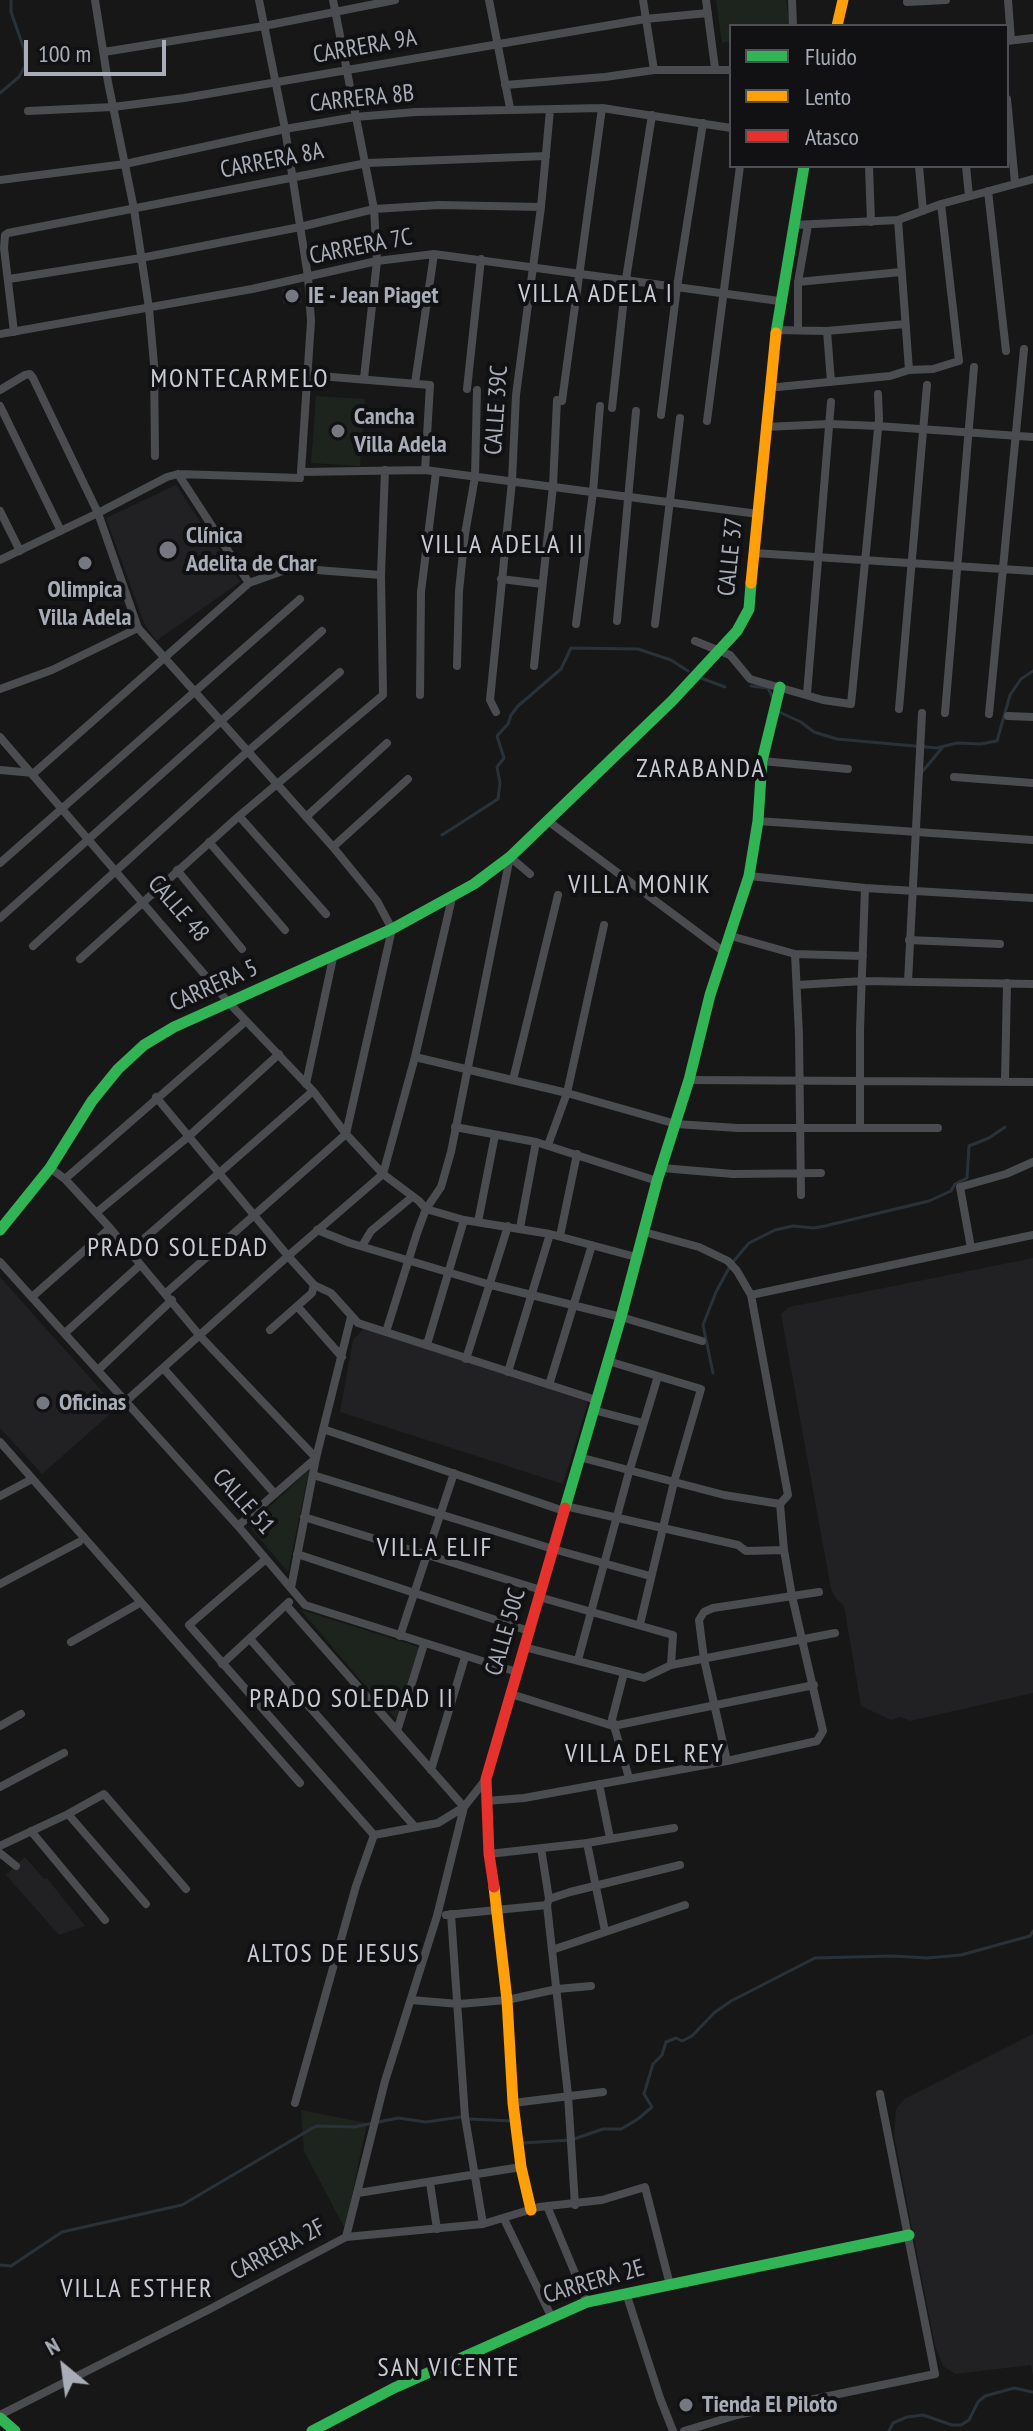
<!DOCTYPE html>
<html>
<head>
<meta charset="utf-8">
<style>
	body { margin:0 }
	#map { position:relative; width:1033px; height:2431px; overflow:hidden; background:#171717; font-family:"PT Sans Narrow",sans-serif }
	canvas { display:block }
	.legend { position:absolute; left:729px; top:24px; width:280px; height:144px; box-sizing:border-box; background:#111113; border:2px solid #4d4f55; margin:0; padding:10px 14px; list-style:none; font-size:24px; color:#a8adb8 }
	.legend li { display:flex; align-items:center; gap:16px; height:40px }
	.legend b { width:40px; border:2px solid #4d4f55 }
	.north { position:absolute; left:24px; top:2327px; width:80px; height:80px; -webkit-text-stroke:6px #111113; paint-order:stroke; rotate:331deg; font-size:22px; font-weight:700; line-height:32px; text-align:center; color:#a8adb8 }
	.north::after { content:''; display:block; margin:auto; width:28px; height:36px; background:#a8adb8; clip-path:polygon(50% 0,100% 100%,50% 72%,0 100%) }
	.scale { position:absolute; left:24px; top:40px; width:142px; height:36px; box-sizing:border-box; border:4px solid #a8adb8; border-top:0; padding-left:10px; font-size:24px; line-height:28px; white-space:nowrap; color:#a8adb8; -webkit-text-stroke:6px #111113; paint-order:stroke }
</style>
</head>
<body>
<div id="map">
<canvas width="1033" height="2431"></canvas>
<ul class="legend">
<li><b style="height:10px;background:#30b455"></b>Fluido</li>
<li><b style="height:10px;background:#ff9f0a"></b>Lento</li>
<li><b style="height:10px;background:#e5322d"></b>Atasco</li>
</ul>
<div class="north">N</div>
<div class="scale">100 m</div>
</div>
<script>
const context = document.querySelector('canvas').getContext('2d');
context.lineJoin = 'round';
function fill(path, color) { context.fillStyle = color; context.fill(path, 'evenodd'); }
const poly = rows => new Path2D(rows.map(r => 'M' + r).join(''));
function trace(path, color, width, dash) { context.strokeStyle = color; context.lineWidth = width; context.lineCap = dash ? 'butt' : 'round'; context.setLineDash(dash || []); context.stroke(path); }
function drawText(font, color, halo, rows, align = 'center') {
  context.font = font + ' "PT Sans Narrow",sans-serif'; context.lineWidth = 8; context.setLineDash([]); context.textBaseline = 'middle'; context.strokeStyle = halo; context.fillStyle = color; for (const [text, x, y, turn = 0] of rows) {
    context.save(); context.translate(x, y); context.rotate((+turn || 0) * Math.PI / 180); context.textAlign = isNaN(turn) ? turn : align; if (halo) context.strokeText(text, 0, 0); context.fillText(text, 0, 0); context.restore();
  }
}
fill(poly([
	[301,288,302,303,283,304,282,289],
	[176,485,240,582,156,641,144,623,106,518],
	[1033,1258,1033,1693,910,1721,901,1717,891,1720,861,1706,844,1606,835,1597,831,1589,781,1314,789,1307],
	[0,1277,117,1408,42,1474,0,1428],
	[364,1328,588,1402,563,1484,340,1412,353,1340],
	[25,1857,44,1879,47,1878,85,1926,59,1935,6,1875],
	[1033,2034,1033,2376,1031,2365,955,2374,943,2366,935,2346,894,2136,896,2109,904,2099]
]), '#212123');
fill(poly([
	[716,0,786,0,790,26,731,26,731,41,722,43],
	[316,396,365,399,360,466,311,463],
	[309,1470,288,1572,249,1526],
	[301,1610,419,1647,396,1719,362,1682],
	[301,2110,367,2123,345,2229,304,2151]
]), '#1d241e');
trace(poly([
	[0,93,19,77,25,66,24,49,11,12,11,0],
	[701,678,725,687],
	[751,686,768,688,773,698],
	[779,712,801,722,814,732,837,739,937,748,957,743,980,744,997,741,1010,695,1021,679,1033,671],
	[922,772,942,748],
	[442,835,498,799,500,783,497,767,504,758,497,736,508,724,511,715,518,706,561,669,571,648,638,649,671,660,688,671],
	[733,1262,749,1243,775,1230,793,1226,814,1228,825,1226,929,1201,951,1191,955,1184,967,1178,969,1146,989,1138,1005,1127],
	[713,1373,703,1325,716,1292,729,1268],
	[469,2119,513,2121],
	[523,2143,571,2140,603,2129,621,2129,638,2119,652,2107,644,2094,653,2064,662,2055,666,2042,676,2038,682,2041,692,2036,714,2013,731,2001,815,1958,893,1956,927,1958,961,1955,1030,1936,1033,1931],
	[0,2265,11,2266,62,2232,182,2205,316,2126,354,2127,398,2118,426,2122,461,2117],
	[889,2431,893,2423,907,2417,923,2415,952,2425,961,2425,969,2420,978,2402,985,2396,1014,2388,1032,2392]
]), '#2a3239', 3);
trace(poly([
	[95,0,108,82,134,209,149,308,154,364,155,456],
	[259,0,285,129,308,277,311,321,301,472,425,470,758,514],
	[333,0,374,209,377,261,364,378],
	[489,0,510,108],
	[643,0,654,70],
	[706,0,715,68],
	[792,0,793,26],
	[1008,0,1011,40],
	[907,2,946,0],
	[1007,41,1033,38],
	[104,52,264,26,395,0],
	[505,85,605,77,654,70,731,70],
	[1007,99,1015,183],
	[28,111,113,107,184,98,645,19,708,13],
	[869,166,871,222],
	[919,166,923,211],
	[966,166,969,196],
	[0,180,125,164,285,129,355,117,416,112,602,108,731,128],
	[988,191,1006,351],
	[898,220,909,370],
	[793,225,898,220,941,204,1033,179],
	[9,279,141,258,300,227,374,209,439,205,541,207],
	[798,282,901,272],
	[775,330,827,331,905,324],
	[798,330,798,282,808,225],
	[827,331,831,382],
	[14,332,4,248,5,235,8,233,367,163,546,156],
	[0,334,252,289,377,261,434,254,779,301],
	[307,375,430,385,425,470],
	[415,383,434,254],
	[778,387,890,376,909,370,933,369,959,361,941,204],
	[467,389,481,259],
	[0,390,25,375,30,374,33,378,98,513,138,628,333,847,377,901,392,929,346,1134,166,1293],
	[562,401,602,108],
	[0,406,61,531],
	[612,408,626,279,652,115],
	[661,415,677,287,703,123],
	[707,421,740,166],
	[765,427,830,424,878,426,1033,437],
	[178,474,249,583],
	[0,511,20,551],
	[754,553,1033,571],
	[0,560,98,513,167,477,178,474,300,478],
	[501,579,542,584],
	[617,621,636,411],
	[576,624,593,492,600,406],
	[655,624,680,418],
	[695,641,730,655,750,679,823,700,851,704,879,419,878,394],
	[457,666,459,591,465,534,475,477,477,390],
	[534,666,553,486,557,400],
	[0,689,52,670,138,628],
	[807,694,831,402],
	[420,695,421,592,436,472],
	[899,709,927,385],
	[496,712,490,700,512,481,516,395,541,207,550,110],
	[945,713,974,367],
	[989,714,1024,349],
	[1008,716,1033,717],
	[0,737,229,1003,313,1091,346,1134,383,1174,419,1201,426,1209,464,1220,550,1234,636,1257],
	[762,761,848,769],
	[0,770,33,773],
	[34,773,249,583,291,568,381,575],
	[954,777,1033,783],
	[239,816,326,914],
	[306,817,387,743],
	[548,821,724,952],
	[758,821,1033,840],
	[209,842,285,930],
	[333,847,408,779],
	[0,863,300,599],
	[177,870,242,949],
	[749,876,865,888,1033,898],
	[0,918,322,631],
	[731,936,795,954,863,956],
	[909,940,1000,944],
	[33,946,247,752,340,672],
	[795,954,799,1035,801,1195],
	[80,959,239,816,383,695,381,575,385,470],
	[908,982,922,713],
	[797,985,863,981,1033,984],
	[415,1057,567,1093,676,1124,738,1128,938,1128],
	[513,1080,558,895],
	[689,1080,1033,1082],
	[1005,1082,1007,983],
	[306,1084,333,958],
	[156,1097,288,1256,314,1285,331,1293,358,1323,596,1400],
	[455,1127,536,1142,657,1181],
	[860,1127,860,1029,865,888],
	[548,1145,567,1093,604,925],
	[50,1168,65,1179,110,1228,200,1336,316,1458,238,1526],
	[662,1168,733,1174,821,1173],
	[65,1179,246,1021],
	[96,1213,188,1137,279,1054],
	[478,1222,495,1135],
	[520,1228,536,1142],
	[317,1230,350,1243,491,1285,621,1317,702,1341],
	[560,1236,577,1154],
	[362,1246,371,1231,412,1197],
	[971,1248,960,1187,1006,1174,1033,1162],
	[130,1251,313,1091],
	[0,1262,238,1526,305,1605,517,1672],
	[751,1295,1033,1235],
	[32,1297,110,1228],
	[297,1306,342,1357],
	[270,1330,312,1293,314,1285],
	[386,1332,417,1233,426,1209,441,1187,451,1152,510,857,530,874],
	[65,1333,140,1265],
	[424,1344,428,1341,464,1220],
	[466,1359,508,1226],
	[608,1361,701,1389,674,1482,640,1624],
	[164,1369,275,1494],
	[98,1370,172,1300],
	[508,1372,550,1234],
	[549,1385,592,1245],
	[125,1402,288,1256,383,1174,415,1057,452,898],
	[593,1410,643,1423],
	[323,1429,564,1511],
	[0,1442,300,1783],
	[579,1457,724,1495,780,1504],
	[313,1475,553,1549,650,1576],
	[0,1496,32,1479],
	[565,1506,738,1545,746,1551,784,1550],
	[304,1517,541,1590],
	[297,1554,529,1631],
	[266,1559,189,1625,374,1835],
	[0,1584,79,1542],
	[291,1588,316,1458,351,1317],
	[539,1597,673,1635,671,1665],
	[286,1605,464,1807,438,1823,374,1835],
	[400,1636,454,1473],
	[250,1639,415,1827],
	[71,1642,138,1604],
	[524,1647,644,1678,671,1665,835,1633],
	[578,1660,629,1472,658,1376],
	[222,1664,289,1602],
	[624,1673,612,1719,629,1778],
	[511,1694,613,1726,814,1685],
	[0,1726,21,1714],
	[397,1731,424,1644],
	[727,1761,704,1659,699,1620,704,1612,713,1608,819,1592],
	[431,1770,465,1657],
	[599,1784,610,1838],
	[0,1787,64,1753],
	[486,1801,524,1798,727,1761,817,1741,823,1731,792,1596,784,1550,780,1504,788,1495,751,1295,737,1271,728,1261,699,1247,644,1232],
	[68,1814,146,1904],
	[31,1831,105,1920],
	[587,1843,605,1931],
	[0,1846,68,1814,104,1794,186,1889],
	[541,1848,549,1899],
	[0,1853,16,1866],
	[489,1854,587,1843,674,1828],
	[547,1905,568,2095,575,2205],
	[451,1914,465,2117,483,2224],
	[446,1915,547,1905,549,1899,570,1892,680,1865],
	[552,1950,685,1905],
	[411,2000,459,2004,507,2000,557,1989,591,1986],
	[295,2103,356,1886,374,1835],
	[513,2103,603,2092],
	[430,2183,437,2229],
	[358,2193,521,2167],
	[547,2206,587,2302],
	[504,2219,551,2316],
	[346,2237,385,2081,437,1916,464,1807,486,1779],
	[626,2293,660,2398,673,2431],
	[0,2415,210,2309,346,2237,483,2224,539,2207,602,2200,645,2187,670,2285],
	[684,2431,737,2415,935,2374,880,2094]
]), '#4b4c50', 8);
trace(poly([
	[776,333,804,166],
	[0,1230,50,1168,92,1101,118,1069,144,1045,174,1027,392,929,474,884,510,857,672,701,737,631,749,609,751,583],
	[565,1508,621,1317,657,1181,689,1080,710,995,749,876,758,821,762,761,780,687],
	[0,2418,15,2431],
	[312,2431,394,2388,587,2302,909,2235]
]), '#30b455', 11);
trace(poly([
	[837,26,843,0],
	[751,583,776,333],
	[494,1887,507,2000,513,2103,521,2167,531,2210]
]), '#ff9f0a', 11);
trace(poly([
	[494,1887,489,1854,486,1779,565,1508]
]), '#e5322d', 11);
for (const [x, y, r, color] of [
	[292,296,8,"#757880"],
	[338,431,8,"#757880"],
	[168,550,10,"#757880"],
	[85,563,8,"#757880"],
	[43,1403,8,"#757880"],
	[686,2405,8,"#757880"]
]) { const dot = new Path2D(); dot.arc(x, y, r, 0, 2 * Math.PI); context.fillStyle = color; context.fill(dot); trace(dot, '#111113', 3); }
drawText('24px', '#a8adb8', '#111113', [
	["CARRERA 9A",365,47,-10],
	["CARRERA 8B",362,99,-6],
	["CARRERA 8A",272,161,-11],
	["CARRERA 7C",361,247,-11],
	["CALLE 39C",497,410,-86],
	["CALLE 37",731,557,-84],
	["CALLE 48",178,909,49],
	["CARRERA 5",214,986,-24],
	["CALLE 51",243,1502,48],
	["CALLE 50C",506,1632,-74],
	["CARRERA 2F",278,2250,-28],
	["CARRERA 2E",594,2282,-16]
]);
drawText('bold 24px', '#a8adb8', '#111113', [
	["IE - Jean Piaget",308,296],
	["Cancha",354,417],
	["Villa Adela",354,445],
	["Clínica",186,536],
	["Adelita de Char",186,564],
	["Olimpica",85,590,"center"],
	["Villa Adela",85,618,"center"],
	["Oficinas",59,1403],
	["Tienda El Piloto",702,2405]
], 'left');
context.letterSpacing = '2px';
drawText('26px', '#c9ccd4', '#111113', [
	["VILLA ADELA I",596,295],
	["MONTECARMELO",240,380],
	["VILLA ADELA II",503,546],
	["ZARABANDA",701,770],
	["VILLA MONIK",640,886],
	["PRADO SOLEDAD",178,1249],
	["VILLA ELIF",435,1549],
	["PRADO SOLEDAD II",352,1700],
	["VILLA DEL REY",645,1755],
	["ALTOS DE JESUS",334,1955],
	["VILLA ESTHER",137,2290],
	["SAN VICENTE",449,2369]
]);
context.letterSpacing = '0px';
</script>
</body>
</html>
